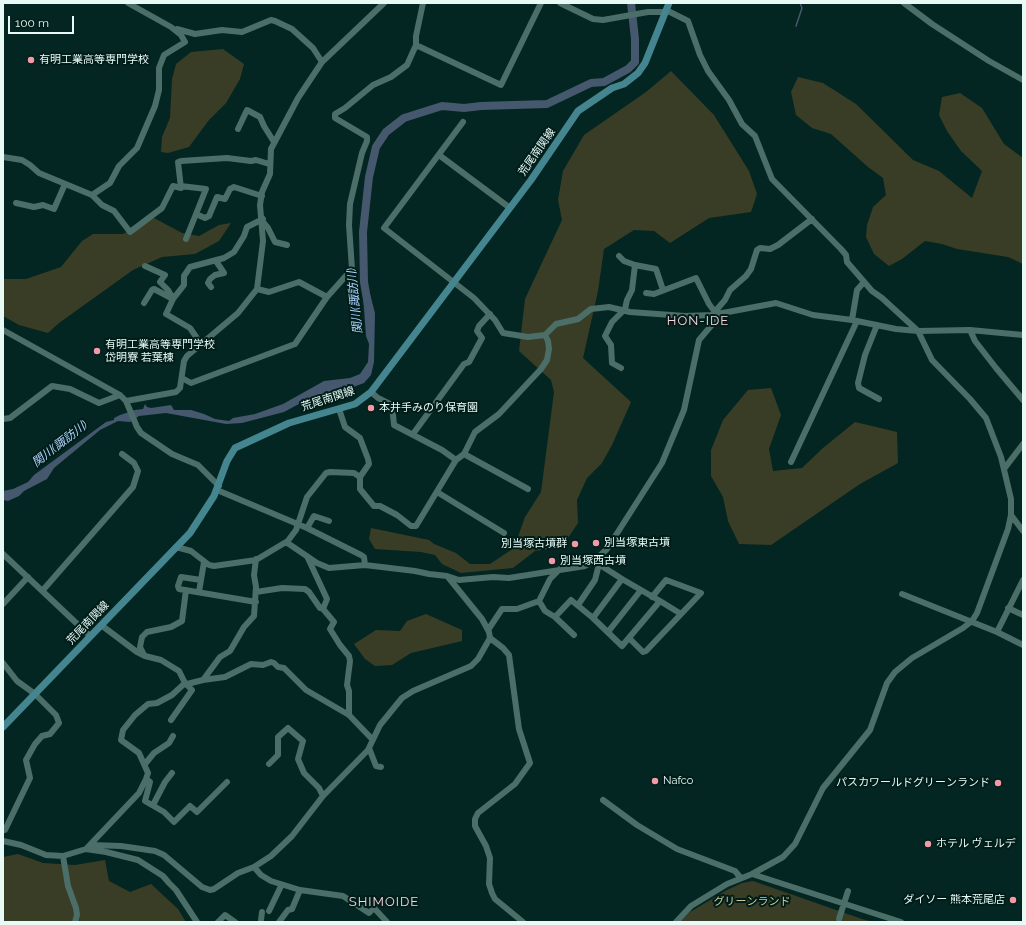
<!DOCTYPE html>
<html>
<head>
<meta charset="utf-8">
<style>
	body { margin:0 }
	#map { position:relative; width:1026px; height:925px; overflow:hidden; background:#032622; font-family:Raleway,sans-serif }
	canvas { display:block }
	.frame { position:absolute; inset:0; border:4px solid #e7faf6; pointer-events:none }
	.scale { position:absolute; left:8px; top:16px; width:66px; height:18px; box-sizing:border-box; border:2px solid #e7faf6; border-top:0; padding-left:5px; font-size:12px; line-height:14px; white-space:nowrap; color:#e7faf6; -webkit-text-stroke:3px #001d19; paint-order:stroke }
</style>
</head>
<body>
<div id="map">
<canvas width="1026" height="925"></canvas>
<div class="frame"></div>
<div class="scale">100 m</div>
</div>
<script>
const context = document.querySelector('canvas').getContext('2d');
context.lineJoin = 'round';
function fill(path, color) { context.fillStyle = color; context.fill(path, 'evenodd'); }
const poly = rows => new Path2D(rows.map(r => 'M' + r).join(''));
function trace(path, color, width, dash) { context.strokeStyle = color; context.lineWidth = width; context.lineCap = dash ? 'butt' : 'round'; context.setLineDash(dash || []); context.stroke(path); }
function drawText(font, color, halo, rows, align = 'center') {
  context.font = font + ' Raleway,"Noto Sans JP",sans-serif'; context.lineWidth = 4; context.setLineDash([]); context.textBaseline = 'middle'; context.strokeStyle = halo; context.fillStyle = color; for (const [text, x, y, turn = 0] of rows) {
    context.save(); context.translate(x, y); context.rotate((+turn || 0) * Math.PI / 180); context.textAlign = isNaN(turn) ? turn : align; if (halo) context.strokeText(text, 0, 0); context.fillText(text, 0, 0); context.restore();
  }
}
fill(poly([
	[223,49,244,64,240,79,226,103,209,120,189,147,168,153,161,152,162,137,170,118,172,79,176,64,191,52],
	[671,71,714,115,749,171,757,194,751,212,709,218,670,243,654,231,634,230,604,249,598,291,583,358,631,402,612,445,602,463,587,478,577,500,578,523,568,538,548,549,535,551,513,568,461,573,442,564,435,555,421,552,375,549,369,539,371,528,429,540,434,544,456,553,470,564,490,564,514,548,525,517,541,492,554,392,551,380,519,351,525,299,562,220,558,200,563,171,584,135,646,92],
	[798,77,823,83,856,104,913,160,939,171,972,198,982,171,961,151,947,131,939,115,942,97,960,93,982,108,1004,144,1023,158,1023,264,1008,257,957,249,942,244,925,241,902,259,889,266,874,254,866,237,867,225,873,207,886,195,883,178,868,167,831,134,812,128,796,115,791,92],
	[154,218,182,233,199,236,219,225,231,223,219,241,195,254,162,257,133,270,59,323,48,333,19,325,3,316,3,279,26,279,61,267,82,241,93,234,123,234],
	[771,388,781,415,769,449,773,471,802,468,823,448,855,422,897,432,898,463,860,484,771,545,739,544,728,521,723,497,711,476,711,450,723,420,748,390],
	[426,614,462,630,462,641,411,653,392,665,375,666,365,659,354,644,376,630,400,631,407,621],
	[18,854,43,863,75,865,105,860,109,881,130,892,151,884,178,909,186,922,3,922,3,857],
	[753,881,862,919,873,922,679,922,690,912,727,890,742,883]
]), '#3a3d25');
fill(poly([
	[370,294,375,313,374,362,371,375,364,383,348,389,340,388,310,398,284,412,242,423,226,424,166,413,139,416,130,422,118,421,100,430,54,468,47,479,24,491,19,496,8,501,3,500,3,491,13,489,28,482,34,475,106,422,114,420,114,418,120,415,135,410,143,409,145,404,147,407,151,408,171,405,174,410,191,410,204,414,215,419,229,421,233,418,255,414,283,404,324,381,350,378,360,374,368,362,369,344,366,336,363,295]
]), '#45586d');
trace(poly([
	[796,26,802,8,800,3]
]), '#45586d', 1.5);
trace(poly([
	[368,305,364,282,363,232,369,177,376,147,386,132,404,118,442,106,464,108,481,106,547,104,591,83,604,82,628,69,635,62,635,39,631,3]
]), '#45586d', 8);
trace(poly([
	[560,3,593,19,603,20,648,12,665,12],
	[904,3,932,24,989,61,1023,80],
	[666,10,688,21,700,55,708,71,729,100,742,124,755,136,772,179,841,249,846,255,847,262,872,291,882,298,918,331,932,360,970,399,986,418,1001,457,1011,499,1011,515,1008,529,977,613,972,621,963,628,912,658,895,672,887,683,870,730,823,788,795,844,783,857,752,874],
	[177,29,195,34,222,30,242,32,271,20,275,21,292,29,313,48,322,62],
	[416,45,501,85,541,3],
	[463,122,384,228,474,298,495,320,503,333,528,337,545,335,556,324,578,319,591,309,609,307,630,312,685,316,712,315,776,303,813,315,852,320,896,329,918,331,970,330,1023,335],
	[238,129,247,110,260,117,264,126,274,142],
	[439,155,510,208],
	[3,157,22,160,30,165,39,173,92,195,110,183,119,166,137,148,155,106,159,90,159,68,164,55,185,42,181,35,171,27,128,3],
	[181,186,206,189,186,239],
	[92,195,102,205,114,211,130,232,162,208,173,186,181,188,178,162,181,161,227,158,251,161,256,160,269,164],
	[16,203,34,207,43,205,54,209,65,184],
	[196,214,205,218,209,216,217,197,225,199,230,189,234,187,262,196],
	[263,222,268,228,275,242,287,245],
	[619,256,624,261,635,265,656,269,663,290],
	[145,266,165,275,160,282,168,290,173,299],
	[211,287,208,283,210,279,215,275,224,273,216,261],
	[257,289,269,292,299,282,327,297],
	[646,293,654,294,696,278,709,304,715,312],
	[144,303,152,290,154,289,173,299],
	[712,315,725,300,730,290,746,276,751,269,757,250,760,248,770,249,778,245,812,219],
	[852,320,857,290,864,282],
	[877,325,865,355,858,383,859,388,879,399],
	[3,330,120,395,126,401,137,427,141,433,172,454,198,465,219,486],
	[970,330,975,341,996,368,1023,400],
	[201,344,190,328,166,314,173,299,184,285,184,276,190,267,224,258,234,252,244,236,247,227,263,219],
	[621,368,612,363,611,345,605,336,612,322,625,309,627,300,632,290,635,265],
	[182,378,191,383,295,344,327,297,352,269,349,225,350,204,362,153,367,141,367,137,335,118,335,114,345,108,373,85,391,77,407,65,416,45,416,36,423,3],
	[371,392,378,398,392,405,394,425,442,450,456,460],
	[126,401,176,392,180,388,184,361,187,356,238,313,257,289,263,241,260,205,262,192,270,174,271,149,298,98,322,62,384,3],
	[339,409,345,427,360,438,368,459,369,464,360,477,360,489,374,506,380,506,397,515,411,526,416,526,456,460,464,454,475,432,499,414,541,369,547,360,549,349,548,341,545,335],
	[3,419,10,418,52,386,70,389,99,403,120,395],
	[413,434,464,364,469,362,482,338,477,331,479,326,490,314],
	[464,454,528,489],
	[791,462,857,321],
	[1004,469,1023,444],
	[217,490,307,528,314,516,329,521],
	[437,492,504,533],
	[1011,515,1023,531],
	[307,528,361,555,364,557,365,565],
	[287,542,296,530,307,497,326,473,330,472,354,473,360,477],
	[176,547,191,551,209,565,214,566,256,560,286,542,317,563,329,568,365,565,415,571,429,574,447,576,459,580,493,577,509,578,585,566,594,561,607,549,662,463,684,410,699,340,722,313],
	[3,554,90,636],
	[307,556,327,599,323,609,334,622,330,629,340,645,349,656,350,661,347,685,349,691,349,715],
	[597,563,622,579],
	[622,579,660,601,622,646,593,618,622,579],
	[201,580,181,577,178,586,179,589,256,602],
	[43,590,133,487,138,471,134,463,122,454],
	[199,592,204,562],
	[256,592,282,588,305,589,309,592,320,608,323,609],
	[902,594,997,632,1023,645],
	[539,601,545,611,555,617,574,635],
	[660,601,681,614],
	[3,604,28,577],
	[578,605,595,580,599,564],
	[1008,608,1023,615],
	[555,617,571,600,593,618],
	[101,625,137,652,145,656,161,660,179,671,185,683,192,690,171,720],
	[488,630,502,609,517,609,539,601,550,579,560,569],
	[608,632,641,590],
	[997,632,1023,580],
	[490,638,503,648,509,655,519,729,530,763,515,784,478,813,475,819,475,826,486,846,490,858,489,884,492,893,495,899,523,922],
	[629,638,643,652,646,651,701,593,666,580,652,597],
	[144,655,140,647,142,637,147,632,171,627,182,621,186,590],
	[3,663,17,681,35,694,56,715,59,723,50,734,42,736,35,744,26,760,30,778,5,830,3,830],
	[203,680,225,677,251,664,263,665,271,662,274,663,278,667,284,668,306,690,349,715,372,739],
	[187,684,203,680,206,676,220,657,230,651,244,627,254,616,256,587,254,575,256,559],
	[369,748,376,766,381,767],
	[145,764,154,753,169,743,173,736],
	[269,764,278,755,278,737,288,728,303,741,298,759,304,773,319,788,323,796],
	[146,779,150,782,145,801,164,812,174,822,190,806,197,812,227,782],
	[603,800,637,825,677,849,735,871,740,877],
	[153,805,165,782,172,773],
	[3,841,21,845,46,855,63,856,86,849,106,852,138,860,163,876,169,883,176,890,197,922],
	[91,845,121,846,155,851,164,855,202,887,210,890,214,889,238,873,254,867,271,856,292,836,323,796,368,750,380,725,402,698,413,691,471,666,478,659,490,638,489,632,482,619,448,577],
	[86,849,139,793,146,779,148,773,139,753,121,740,123,730,135,715,148,704,157,703,172,695,185,683],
	[63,856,68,886,76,908,77,915,75,922],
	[254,867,261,875,271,881,300,890,292,909,288,910,279,922],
	[300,890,343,896,369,913,374,908,387,922],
	[269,911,281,886],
	[839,919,848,891],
	[261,920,262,912],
	[218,922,225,915,235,922],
	[676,922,691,906,727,884,752,874,901,922]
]), '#4c6e69', 6);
trace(poly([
	[3,727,190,533,214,496,227,461,235,448,289,423,355,404,371,392,531,180,578,111,612,88,624,84,638,73,645,63,669,3]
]), '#45858f', 7);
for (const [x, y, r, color] of [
	[31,60,4,"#f39aa9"],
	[97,351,4,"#f39aa9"],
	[371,408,4,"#f39aa9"],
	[596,543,4,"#f39aa9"],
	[575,544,4,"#f39aa9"],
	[552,561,4,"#f39aa9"],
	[655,781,4,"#f39aa9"],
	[998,783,4,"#f39aa9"],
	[928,844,4,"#f39aa9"],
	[1013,900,4,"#f39aa9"]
]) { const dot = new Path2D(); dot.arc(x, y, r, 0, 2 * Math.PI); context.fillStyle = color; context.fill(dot); trace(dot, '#001d19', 1.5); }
drawText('11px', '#e7faf6', '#001d19', [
	["有明工業高等専門学校",39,60],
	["有明工業高等専門学校",105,345],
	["岱明寮 若葉棟",105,358],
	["本井手みのり保育園",379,408],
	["別当塚東古墳",604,543],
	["別当塚古墳群",567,544,"right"],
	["別当塚西古墳",560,561],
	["Nafco",663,781],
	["パスカワールドグリーンランド",990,783,"right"],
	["ホテル ヴェルデ",936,844],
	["ダイソー 熊本荒尾店",1005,900,"right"]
], 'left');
drawText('11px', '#e7faf6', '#001d19', [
	["荒尾南関線",537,152,-55],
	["荒尾南関線",328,399,-18],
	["荒尾南関線",88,623,-46]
]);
drawText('11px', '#c6cc96', '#001d19', [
	["グリーンランド",752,902]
]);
drawText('italic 12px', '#add2fd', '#001d19', [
	["関川(諏訪川)",355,301,-96],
	["関川(諏訪川)",60,444,-38]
]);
context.letterSpacing = '1px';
drawText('13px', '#f8d5da', '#001d19', [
	["HON-IDE",698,321],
	["SHIMOIDE",384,902]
]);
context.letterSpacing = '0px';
</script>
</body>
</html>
